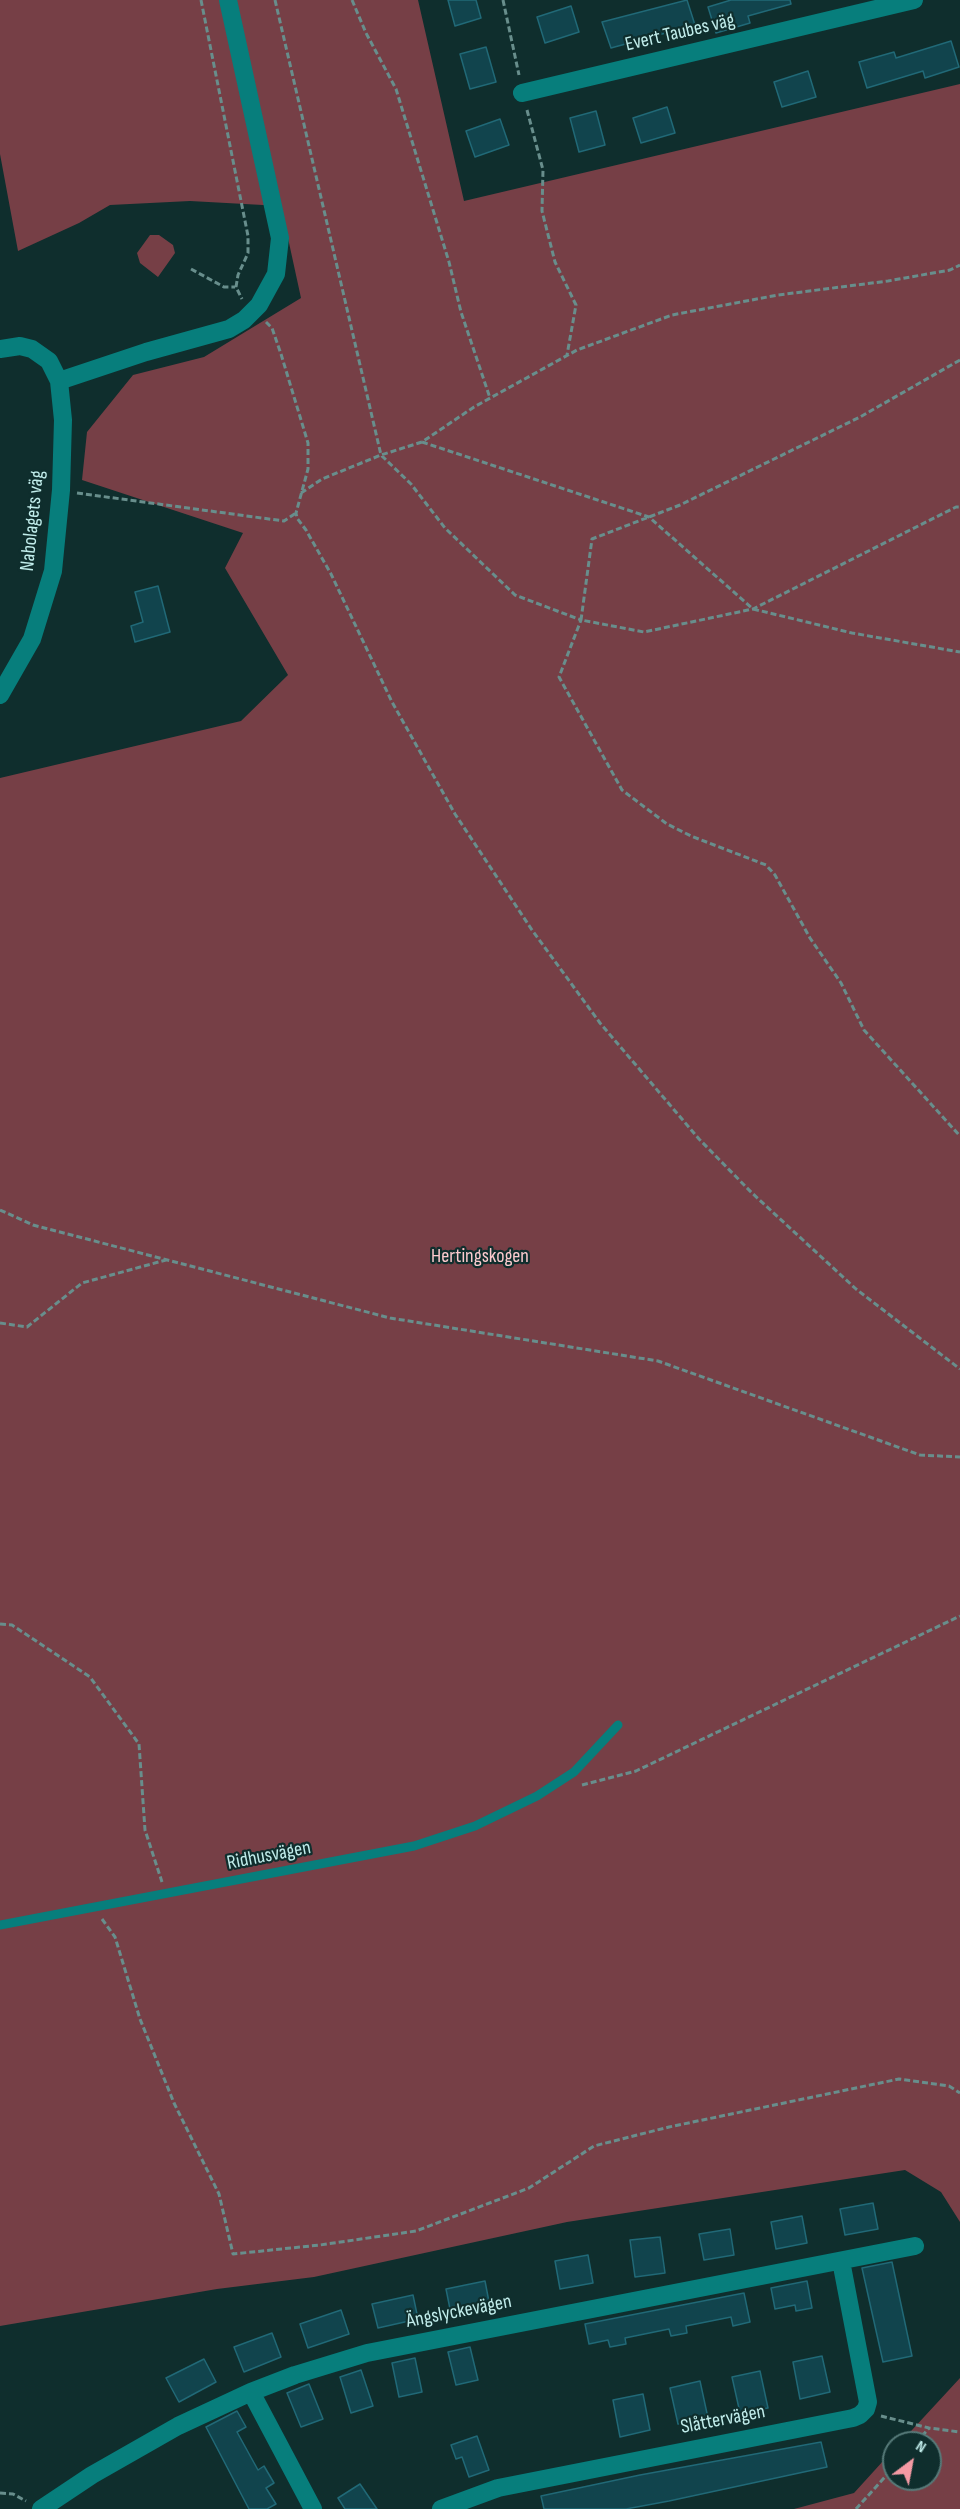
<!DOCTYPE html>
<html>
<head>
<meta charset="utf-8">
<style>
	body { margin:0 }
	#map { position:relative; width:960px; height:2509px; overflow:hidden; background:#0f2e2d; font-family:"Sofia Sans Condensed",sans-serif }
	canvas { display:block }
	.north { position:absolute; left:882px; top:2431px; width:60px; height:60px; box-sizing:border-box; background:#0f2e2d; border:2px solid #567a79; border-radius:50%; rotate:32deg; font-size:16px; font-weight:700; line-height:24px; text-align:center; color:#c1edeb }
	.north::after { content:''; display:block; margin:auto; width:21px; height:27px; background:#f49aa4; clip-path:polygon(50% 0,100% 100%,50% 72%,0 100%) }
</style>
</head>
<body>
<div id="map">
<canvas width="960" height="2509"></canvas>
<div class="north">N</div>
</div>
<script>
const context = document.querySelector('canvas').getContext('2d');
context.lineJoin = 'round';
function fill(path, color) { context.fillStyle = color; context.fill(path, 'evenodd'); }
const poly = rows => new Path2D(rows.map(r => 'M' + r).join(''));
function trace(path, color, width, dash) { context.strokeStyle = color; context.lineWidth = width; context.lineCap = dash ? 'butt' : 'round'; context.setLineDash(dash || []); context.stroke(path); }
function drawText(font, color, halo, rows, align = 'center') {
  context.font = font + ' "Sofia Sans Condensed",sans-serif'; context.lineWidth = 4.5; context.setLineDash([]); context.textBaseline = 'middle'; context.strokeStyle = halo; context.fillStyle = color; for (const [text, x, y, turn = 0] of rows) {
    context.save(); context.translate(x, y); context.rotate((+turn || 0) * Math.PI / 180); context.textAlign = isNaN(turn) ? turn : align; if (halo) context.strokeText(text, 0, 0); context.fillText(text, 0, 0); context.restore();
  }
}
fill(poly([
	[0,0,418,0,464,201,960,84,960,2222,941,2192,905,2170,567,2222,314,2277,217,2289,0,2326,0,778,241,721,288,675,225,568,243,533,82,480,87,432,133,375,204,357,301,298,281,206,190,201,110,205,79,223,18,251,0,154],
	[150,235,159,235,173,245,175,253,158,277,140,263,137,253],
	[960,2378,960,2509,794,2509,854,2493,894,2449,894,2479,930,2479,930,2443,900,2443]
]), '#763f46');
const building = poly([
	[448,0,476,0,481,18,455,26,448,0],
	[687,0,695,25,611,48,602,22,687,0],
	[731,0,790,0,791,4,748,16,750,23,716,33,708,7,731,0],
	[571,6,579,32,545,43,537,17,571,6],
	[951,41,959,67,925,78,923,71,867,88,859,62,894,52,896,58,951,41],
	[486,47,496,82,470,89,460,54,486,47],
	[808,71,816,97,782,107,774,82,808,71],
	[667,107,675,133,641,143,633,118,667,107],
	[596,111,605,145,579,152,570,118,596,111],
	[500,119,509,145,475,157,466,131,500,119],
	[158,586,170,632,135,642,131,626,143,622,135,592,158,586],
	[873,2203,878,2229,845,2235,840,2209,873,2203],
	[802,2216,807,2243,776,2249,771,2222,802,2216],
	[730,2229,734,2255,704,2260,699,2234,730,2229],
	[660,2237,665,2273,635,2277,630,2240,660,2237],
	[588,2255,593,2283,560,2289,555,2261,588,2255],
	[892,2262,912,2356,883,2362,862,2268,892,2262],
	[485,2281,490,2307,451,2314,446,2289,485,2281],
	[807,2281,812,2308,796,2311,795,2305,775,2309,771,2288,807,2281],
	[744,2293,750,2322,733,2326,731,2317,686,2326,687,2333,671,2336,669,2329,625,2338,626,2344,610,2347,608,2340,589,2344,585,2324,744,2293],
	[413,2295,418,2319,378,2328,372,2304,413,2295],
	[341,2310,349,2334,308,2348,300,2324,341,2310],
	[272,2333,281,2357,244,2372,234,2347,272,2333],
	[470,2347,478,2380,456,2385,448,2352,470,2347],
	[822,2356,830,2392,800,2399,793,2362,822,2356],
	[415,2358,422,2392,399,2397,392,2363,415,2358],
	[204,2359,216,2382,179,2402,166,2378,204,2359],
	[361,2370,373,2406,351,2413,340,2377,361,2370],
	[760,2371,768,2408,740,2413,732,2377,760,2371],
	[700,2381,708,2418,678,2424,670,2388,700,2381],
	[309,2384,323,2419,301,2427,287,2393,309,2384],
	[643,2394,650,2430,620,2437,613,2400,643,2394],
	[237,2411,246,2427,237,2432,258,2470,264,2466,274,2483,266,2488,276,2504,267,2509,249,2509,206,2427,237,2411],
	[477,2436,489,2470,469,2477,462,2457,456,2459,451,2445,477,2436],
	[821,2442,827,2467,669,2501,626,2509,544,2509,541,2496,640,2475,821,2442],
	[360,2484,377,2509,345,2509,338,2498,360,2484]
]);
fill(building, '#11444d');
trace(building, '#216977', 1.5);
trace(poly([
	[201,0,248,236,248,253,238,275,236,287,242,299],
	[275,0,381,455,411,484,445,528,515,595,581,620,559,677,622,790,667,824,691,836,766,865,775,875,810,938,841,983,864,1030,960,1136],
	[352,0,366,33,396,89,449,262,461,312,490,398],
	[503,0,519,75],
	[527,110,543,170,542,211,555,262,576,305,567,355],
	[191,269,224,287,235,287],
	[266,322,272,328,281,354,308,443,308,469,296,513,297,518,306,530,331,574,392,702,455,814,532,930,600,1023,699,1139,752,1193,856,1289,960,1369],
	[960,360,860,417,680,505,592,539,581,620,644,632,753,609,956,507,960,507],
	[422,442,649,517,753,609,852,633,960,652],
	[77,493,284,521,296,513],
	[301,493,322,479,381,455,422,442,474,407,577,350,672,315,778,295,888,281,950,270,960,265],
	[0,1210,33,1225,390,1318,658,1361,920,1455,960,1457],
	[0,1323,27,1327,82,1283,166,1260],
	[0,1624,12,1625,90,1677,139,1744,145,1830,162,1882],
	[582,1785,636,1771,960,1616],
	[102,1919,115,1937,140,2019,174,2103,219,2194,233,2254,320,2245,416,2231,529,2188,594,2146,669,2127,899,2079,949,2086,960,2093],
	[881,2416,929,2428,960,2432],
	[916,2443,929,2428],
	[0,2493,13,2494,26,2501],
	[856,2509,894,2467]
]), '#688e8c', 3, [6, 3]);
trace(poly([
	[0,1925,414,1846,475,1826,537,1796,574,1772,618,1725]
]), '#077e7c', 9);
trace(poly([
	[522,93,914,0],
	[0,349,20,346,32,349,49,361,59,381],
	[0,695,32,639,53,571,61,490,63,420,59,381,146,352,229,329,244,320,259,305,276,274,280,238,228,0],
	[251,2392,313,2509],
	[41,2509,92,2475,178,2426,251,2392,295,2375,367,2353,915,2246],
	[441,2509,498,2488,853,2418,860,2415,866,2409,868,2402,841,2261]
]), '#077e7c', 18);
drawText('20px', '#c1edeb', '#0f2e2d', [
	["Evert Taubes väg",680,33,-13],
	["Nabolagets väg",33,521,-84],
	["Ridhusvägen",269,1856,-11],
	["Ängslyckevägen",459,2312,-11],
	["Slåttervägen",723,2420,-11]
]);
drawText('20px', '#fdcace', '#0f2e2d', [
	["Hertingskogen",480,1257]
]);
</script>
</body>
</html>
